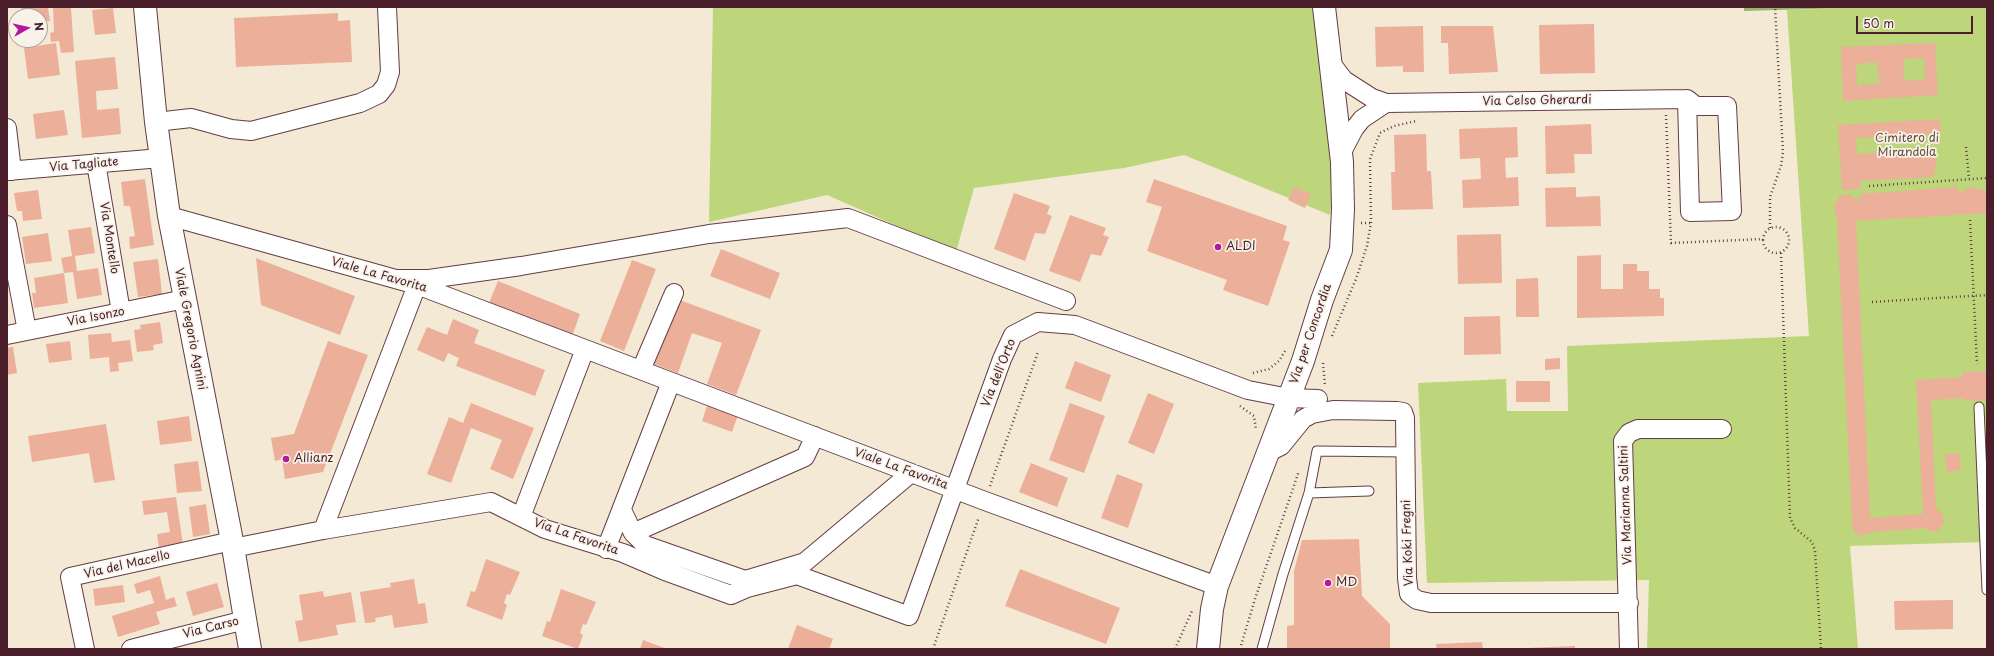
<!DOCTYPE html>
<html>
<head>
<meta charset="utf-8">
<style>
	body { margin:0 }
	#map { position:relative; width:1994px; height:656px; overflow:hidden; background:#f4e9d5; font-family:"Playpen Sans",sans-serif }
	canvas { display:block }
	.frame { position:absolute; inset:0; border:8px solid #4a1f2b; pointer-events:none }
	.north { position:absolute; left:8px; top:8px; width:40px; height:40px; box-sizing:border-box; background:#f7f3e8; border:1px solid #b29e9c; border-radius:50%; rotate:82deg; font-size:11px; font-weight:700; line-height:16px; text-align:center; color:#4a1f2b }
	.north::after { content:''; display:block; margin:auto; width:14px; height:18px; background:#b5179e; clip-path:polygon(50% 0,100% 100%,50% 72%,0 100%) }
	.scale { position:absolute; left:1856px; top:16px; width:117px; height:18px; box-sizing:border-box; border:2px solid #4a1f2b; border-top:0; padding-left:5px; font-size:12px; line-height:14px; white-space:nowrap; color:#4a1f2b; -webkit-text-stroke:3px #f7f3e8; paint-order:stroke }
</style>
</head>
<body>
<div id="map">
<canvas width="1994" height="656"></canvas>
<div class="frame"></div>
<div class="north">N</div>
<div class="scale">50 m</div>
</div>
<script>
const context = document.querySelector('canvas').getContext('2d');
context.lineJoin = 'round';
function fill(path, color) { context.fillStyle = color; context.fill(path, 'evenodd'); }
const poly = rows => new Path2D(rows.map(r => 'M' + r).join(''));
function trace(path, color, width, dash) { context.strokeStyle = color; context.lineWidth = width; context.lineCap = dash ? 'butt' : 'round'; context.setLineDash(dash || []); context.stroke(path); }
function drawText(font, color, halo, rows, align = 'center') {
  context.font = font + ' "Playpen Sans",sans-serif'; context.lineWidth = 3.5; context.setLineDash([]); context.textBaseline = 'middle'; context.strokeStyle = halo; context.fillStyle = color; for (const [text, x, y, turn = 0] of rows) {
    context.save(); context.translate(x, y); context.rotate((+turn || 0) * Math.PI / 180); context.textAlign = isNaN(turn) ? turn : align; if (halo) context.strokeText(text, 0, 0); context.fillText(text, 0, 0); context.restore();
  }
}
fill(poly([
	[713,7,1315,7,1333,187,1330,215,1184,155,1124,168,974,188,956,252,827,195,709,222],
	[1877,7,1987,7,1987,542,1850,546,1858,649,1647,649,1649,580,1427,583,1418,383,1506,379,1507,411,1568,411,1567,346,1809,336,1787,10]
]), '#bdd67b');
fill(poly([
	[1744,7,1877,7,1744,11]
]), '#96b76b');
fill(poly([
	[21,7,48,7,50,21,40,22,40,16,22,16],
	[53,7,71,8,74,52,61,53,59,41,51,42,50,33,54,32],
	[113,8,116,33,95,35,92,10],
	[338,13,338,21,350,20,352,62,236,67,234,18],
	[1594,24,1595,73,1540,74,1539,25],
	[1423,26,1424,72,1403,72,1403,66,1376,67,1375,27],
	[1441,26,1493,26,1498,72,1449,74,1448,43,1441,43],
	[56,43,60,75,28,79,24,48],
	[1935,43,1938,95,1843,101,1841,47],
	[1924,58,1925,79,1904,81,1903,59],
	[1877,62,1879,84,1857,85,1856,64],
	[115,57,118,89,96,91,97,110,119,108,121,134,82,138,75,61],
	[64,110,68,135,36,139,33,114],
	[1940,119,1941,133,1856,138,1857,154,1931,149,1937,163,1933,177,1860,181,1860,189,1842,190,1838,125],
	[1591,124,1592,154,1574,154,1575,173,1546,174,1545,126],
	[1517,127,1518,157,1505,158,1506,178,1518,177,1519,206,1463,208,1462,180,1481,179,1480,158,1460,159,1459,129],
	[1426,134,1427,171,1431,171,1433,209,1392,210,1391,172,1395,172,1394,135],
	[145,179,154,245,130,249,129,237,135,236,130,206,124,206,121,182],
	[1154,179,1287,226,1283,240,1290,242,1268,306,1223,290,1227,280,1147,251,1162,207,1146,202],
	[1294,187,1311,194,1305,208,1288,200],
	[1576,187,1576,197,1600,196,1601,226,1546,227,1545,188],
	[1958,187,1959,193,1972,187,1987,191,1987,213,1856,221,1870,518,1923,514,1916,380,1963,377,1962,372,1987,371,1987,400,1964,401,1964,398,1931,400,1936,509,1942,513,1944,522,1937,531,1931,531,1924,528,1872,532,1860,536,1854,531,1852,524,1837,219,1834,207,1840,195,1851,195,1858,202,1860,194],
	[38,190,42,219,23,221,22,211,17,211,14,193],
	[1014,193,1050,206,1047,214,1052,216,1045,234,1035,233,1025,261,994,249],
	[1070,215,1106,228,1103,235,1109,237,1101,256,1091,254,1080,282,1049,271],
	[91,227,95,253,75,256,77,271,98,268,102,295,77,299,73,272,64,273,61,258,72,256,68,230],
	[48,233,52,261,26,264,22,237],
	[1501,234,1502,283,1458,284,1457,235],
	[721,249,780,273,770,299,710,276],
	[1601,255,1601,289,1623,289,1623,264,1637,264,1637,271,1649,271,1649,289,1660,289,1660,298,1664,298,1664,316,1577,318,1577,256],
	[256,258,355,296,340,335,261,305],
	[158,259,162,294,138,297,133,262],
	[632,260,656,269,624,351,600,341],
	[64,273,68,303,34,308,32,293,36,293,34,278],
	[1538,278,1539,317,1516,317,1516,279],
	[498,281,580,314,572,336,489,303],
	[677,299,761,330,736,395,707,384,722,343,692,333,678,373,654,364],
	[1500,316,1501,354,1464,355,1464,317],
	[453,319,479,330,474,343,545,370,535,396,456,366,459,358,448,353,444,362,417,350,427,327,447,335],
	[160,322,163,343,153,345,154,350,137,352,134,330,141,329,140,325],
	[111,333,112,342,130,340,133,361,118,363,119,371,110,372,109,357,90,359,88,335],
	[70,341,72,360,49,363,46,344],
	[328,341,368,355,323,472,285,479,282,459,275,461,271,438,294,434],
	[13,347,17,373,7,375,7,348],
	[1560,358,1560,369,1545,370,1545,359],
	[1075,361,1111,375,1101,402,1065,388],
	[1516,381,1550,381,1550,402,1516,402],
	[1148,393,1174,404,1154,454,1128,443],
	[709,400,739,412,732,432,702,421],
	[471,403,534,428,513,479,490,469,502,440,471,428,451,483,427,474,449,417,463,423],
	[1070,403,1105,416,1084,473,1049,460],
	[189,416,192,441,160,445,157,421],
	[106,424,115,480,94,483,89,453,32,462,28,436],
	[1959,453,1961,470,1947,472,1945,454],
	[198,461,202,491,177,493,174,464],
	[1031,463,1068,478,1057,507,1019,492],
	[1117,474,1143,484,1128,528,1101,518],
	[176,497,183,545,159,548,157,534,170,532,167,512,144,515,142,501],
	[206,504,210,534,193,537,189,507],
	[1359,539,1362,596,1390,624,1390,649,1287,649,1287,626,1294,625,1294,571,1302,540],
	[486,559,520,572,510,595,507,594,504,603,507,605,502,620,466,606,471,591,475,592],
	[1020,569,1120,608,1106,644,1005,606],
	[160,576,166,600,174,597,177,606,156,612,160,624,118,637,112,616,154,603,150,590,137,594,134,584],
	[414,579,418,604,425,603,428,623,394,628,392,615,375,618,376,622,365,623,360,592,391,587,390,583],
	[217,583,224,607,193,616,186,592],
	[123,585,125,602,95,606,93,589],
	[561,589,596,602,586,625,583,624,580,633,583,635,578,649,542,636,547,621,550,622],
	[323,591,324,597,351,592,356,622,336,625,338,635,299,642,295,621,303,620,299,595],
	[1953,600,1953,629,1895,630,1894,601],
	[797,625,833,639,829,649,788,649],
	[643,640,667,649,640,649],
	[1482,642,1483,649,1437,649,1436,644],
	[1575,646,1575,649,1526,649,1526,648]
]), '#ebaf9a');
const lane = poly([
	[1979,407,1987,590],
	[1309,493,1369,491],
	[1262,649,1283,574,1309,493,1317,451,1406,452]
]);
const street = poly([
	[1331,63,1344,80,1372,98,1386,103,1687,99,1690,212,1732,211,1727,106,1696,106,1687,99],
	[156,122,191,118,231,129,251,131,360,103,379,94,386,85,390,72,387,7],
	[7,128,12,171],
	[1341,154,1354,129,1362,119,1386,103],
	[96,163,121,312],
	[7,171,161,158],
	[169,216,417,285,585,349],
	[7,225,27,331],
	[397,279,429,279,521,266,709,234,848,218,1066,301],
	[7,335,185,299],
	[641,370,674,293],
	[1269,452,1281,446,1303,419,1312,414,1333,410,1397,411,1403,412,1405,418,1407,578,1409,594,1417,600,1431,603,1629,603],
	[622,510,633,533,805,457,815,436],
	[521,517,585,349,985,501,1217,586],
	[323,530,417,285],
	[633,533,645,545,745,580,805,562,911,473],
	[233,548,323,530,491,502,545,529,623,553,665,571,731,595,747,588,797,575,909,616,1002,359,1013,335,1038,322,1075,325,1248,390,1289,398,1318,399],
	[606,549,671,382],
	[85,649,70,577,232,541],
	[131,649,245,620],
	[1629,649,1623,441,1629,433,1638,429,1722,429]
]);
const secondary = poly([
	[145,7,156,122,169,216,232,541,250,649]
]);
const primary = poly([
	[1208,649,1212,609,1217,586,1303,361,1322,300,1341,250,1343,209,1342,162,1324,7]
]);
trace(lane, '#643d44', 11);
trace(street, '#643d44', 20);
trace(secondary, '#643d44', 24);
trace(primary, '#643d44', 24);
trace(poly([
	[1666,115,1671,243,1763,239],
	[1966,147,1969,179],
	[1869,186,1987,178],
	[1970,220,1977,364],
	[1361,223,1371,223],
	'1763 240a13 13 0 1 1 26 0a13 13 0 1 1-26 0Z',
	[1770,228,1770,197,1781,166,1783,152,1775,7],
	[1781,253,1790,518,1795,528,1812,542,1815,551,1821,649],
	[1872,302,1987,295],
	[1332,336,1356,279,1367,246,1371,223,1370,159,1380,133,1394,126,1416,121],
	[1323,363,1325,386],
	[1253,373,1269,369,1279,361,1285,351],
	[1240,406,1254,416,1256,430],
	[990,486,1038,352],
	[933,649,979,517],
	[1175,649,1192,611],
	[1240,649,1255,599,1299,471]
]), '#643d44', 2.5, [1, 3]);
trace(lane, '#fff', 9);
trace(street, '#fff', 18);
trace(secondary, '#fff', 22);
trace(primary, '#fff', 22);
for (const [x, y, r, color] of [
	[1218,247,4,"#b5179e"],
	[286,459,4,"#b5179e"],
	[1328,583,4,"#b5179e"]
]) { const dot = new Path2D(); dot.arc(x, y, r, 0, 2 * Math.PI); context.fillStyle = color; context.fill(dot); trace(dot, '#f7f3e8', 1.5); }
drawText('12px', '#4a1f2b', '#f7f3e8', [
	["Via Celso Gherardi",1537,101,-1],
	["Via Tagliate",84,165,-5],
	["Via Montello",109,238,81],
	["Viale La Favorita",379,275,16],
	["Via Isonzo",96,317,-11],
	["Viale Gregorio Agnini",190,329,79],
	["Via per Concordia",1311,334,-71],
	["Via dell'Orto",999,373,-68],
	["Viale La Favorita",901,469,20],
	["Via Marianna Saltini",1626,505,-92],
	["Via La Favorita",576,537,19],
	["Via Koki Fregni",1408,543,-92],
	["Via del Macello",127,565,-13],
	["Via Carso",211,628,-14]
]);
drawText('12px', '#674d3f', '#f7f3e8', [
	["Cimitero di",1907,139],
	["Mirandola",1907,153]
]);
drawText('12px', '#4a1f2b', '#f7f3e8', [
	["ALDI",1226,247],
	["Allianz",294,459],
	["MD",1336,583]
], 'left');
</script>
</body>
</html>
